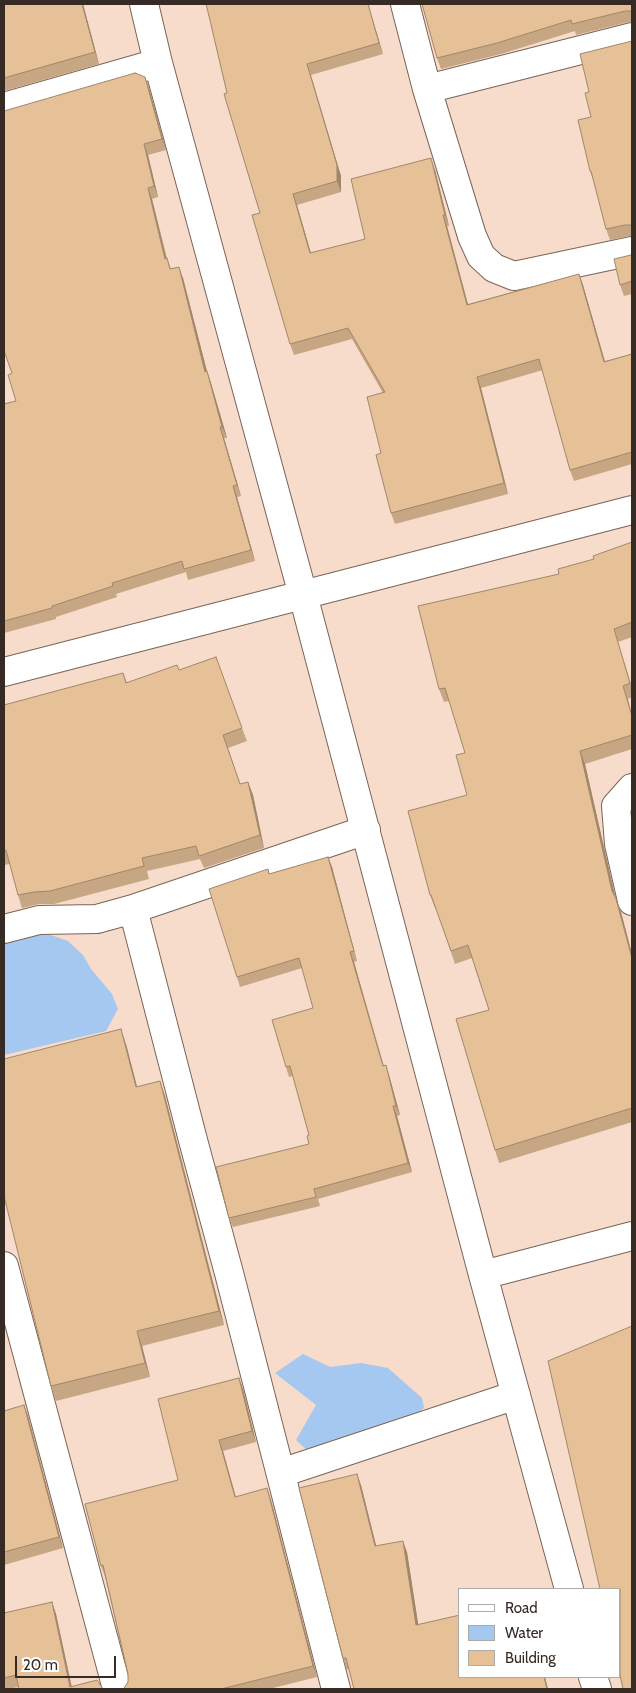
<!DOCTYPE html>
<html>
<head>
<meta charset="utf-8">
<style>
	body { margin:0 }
	#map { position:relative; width:636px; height:1693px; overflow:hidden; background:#f7dbcb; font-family:Cabin,sans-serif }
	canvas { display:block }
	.frame { position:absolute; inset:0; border:5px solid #352a24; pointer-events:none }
	.legend { position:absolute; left:458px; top:1588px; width:162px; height:90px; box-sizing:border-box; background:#fff; border:1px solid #aeaaa7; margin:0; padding:6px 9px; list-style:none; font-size:15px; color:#352a24 }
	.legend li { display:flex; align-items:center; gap:10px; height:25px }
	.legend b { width:25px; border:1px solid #aeaaa7 }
	.scale { position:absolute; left:15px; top:1656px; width:101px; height:22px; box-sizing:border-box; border:2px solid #352a24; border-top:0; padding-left:6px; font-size:15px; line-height:18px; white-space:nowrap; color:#352a24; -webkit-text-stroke:4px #fff; paint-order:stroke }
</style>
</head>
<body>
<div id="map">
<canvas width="636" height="1693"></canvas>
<div class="frame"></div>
<ul class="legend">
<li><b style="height:6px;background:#fff"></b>Road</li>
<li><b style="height:14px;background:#a4c8f0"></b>Water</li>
<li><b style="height:14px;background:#e6c198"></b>Building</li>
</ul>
<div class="scale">20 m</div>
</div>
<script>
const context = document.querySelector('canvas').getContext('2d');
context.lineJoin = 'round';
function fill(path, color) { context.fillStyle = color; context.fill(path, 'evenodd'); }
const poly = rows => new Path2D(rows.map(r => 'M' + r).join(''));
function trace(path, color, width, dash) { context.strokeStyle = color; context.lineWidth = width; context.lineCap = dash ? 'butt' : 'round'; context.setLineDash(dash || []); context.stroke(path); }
fill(poly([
	[4,933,45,933,68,941,83,955,91,969,112,994,118,1009,106,1031,4,1055],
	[303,1354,330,1367,361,1363,388,1368,422,1398,424,1408,412,1417,310,1453,296,1440,316,1405,275,1373]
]), '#a4c8f0');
const minor = poly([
	[144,4,158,63,303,595,483,1275,569,1589],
	[405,4,427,89,472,236,481,256,494,268,514,276,632,251],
	[427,89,632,37],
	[4,107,158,63],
	[4,672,632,510],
	[632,788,616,806,619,844,632,901],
	[133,909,194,1144,229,1273,336,1689],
	[4,929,39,920,97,919,133,909,366,830],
	[4,1266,117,1689],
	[483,1275,632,1236],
	[281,1473,516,1395],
	[593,1677,597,1689]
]);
trace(minor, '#7c6456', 30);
trace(minor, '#fff', 28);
fill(poly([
	[4,4,83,4,99,64,4,91],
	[368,4,383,54,311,75,341,176,341,192,297,205,311,253,365,239,435,170,449,226,447,226,468,304,579,274,583,285,605,361,632,354,632,464,574,481,570,470,543,370,481,388,508,494,395,524,391,513,381,453,383,393,352,339,294,355,290,344,260,213,227,93,209,16],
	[424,4,632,4,632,22,629,22,576,35,575,31,501,54,441,69,437,58],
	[632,41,632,236,629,236,610,240,606,229,594,182,590,171,591,117,589,92],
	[149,88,166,150,148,155,158,197,152,199,167,258,171,269,183,278,207,372,211,383,227,438,224,438,241,496,237,497,255,561,188,580,186,572,116,594,117,597,56,617,56,619,4,633,4,404,16,401,12,373],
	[632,255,632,294,624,296,620,285],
	[632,542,632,637,618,642,632,687,632,697,628,699,632,714,632,749,585,764,615,897,621,912,632,954,632,1122,499,1163,495,1150,489,1010,472,958,455,964,436,908,435,908,430,895,467,795,465,753,449,701,444,702,439,689,559,574],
	[179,670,242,728,247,741,228,748,240,784,248,782,253,795,264,848,204,868,200,859,147,871,149,879,54,904,39,904,22,908,18,895,10,864,4,865,4,705,123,673,127,683],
	[328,857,332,867,357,961,354,962,384,1066,389,1075,400,1115,397,1116,412,1172,318,1199,320,1206,233,1227,229,1218,309,1144,309,1135,293,1076,289,1077,286,1067,313,1008,302,968,240,987,237,977,268,869,269,874],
	[126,1044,137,1087,160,1081,165,1096,224,1325,142,1346,150,1377,56,1401,51,1386],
	[239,1378,243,1389,256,1442,223,1451,236,1497,271,1500,317,1677,269,1689,123,1689,124,1688,128,1682,128,1674,105,1577,101,1566,178,1480],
	[24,1405,28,1416,63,1548,4,1565,4,1411],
	[361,1485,376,1546,407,1552,418,1624,460,1677,545,1677,548,1689,354,1689,349,1669,347,1670,343,1658],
	[52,1602,56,1614,72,1687,103,1689,18,1687,8,1689,4,1689,4,1613]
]), '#c6a683');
fill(poly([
	[82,4,83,4,99,64,95,52],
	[368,4,383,54,379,43],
	[307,64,341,176,341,192,337,181],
	[145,77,149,88,166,150,162,139],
	[144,144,148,155,158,197,154,186],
	[431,158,435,170,449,226,445,215],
	[148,188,152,199,169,270,165,259],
	[293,194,297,205,314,264,310,253],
	[443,215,447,226,471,316,467,305],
	[179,267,183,278,210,383,205,372],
	[579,274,583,285,608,373,604,362],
	[207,371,211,383,227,438,222,427],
	[477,377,481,388,508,494,504,483],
	[220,427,224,438,241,496,237,485],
	[233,486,237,497,255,561,251,550],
	[580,751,585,764,617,904,612,891],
	[248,782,253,795,264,848,260,835],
	[328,857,332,867,357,961,354,951],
	[616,899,621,912,632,954,632,958],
	[350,952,354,962,386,1076,383,1066],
	[121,1029,126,1044,141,1102,136,1087],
	[386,1065,389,1075,400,1115,396,1106],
	[160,1081,165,1096,224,1325,219,1311],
	[393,1106,397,1116,412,1172,408,1163],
	[137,1331,142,1346,150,1377,145,1363],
	[239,1378,243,1389,256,1442,252,1431],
	[24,1405,28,1416,63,1548,59,1537],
	[219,1440,223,1451,239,1509,235,1497],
	[357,1474,361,1485,379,1557,375,1546],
	[267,1488,271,1500,317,1677,313,1666],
	[403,1541,407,1552,420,1636,416,1625],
	[52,1602,56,1614,72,1689,71,1689],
	[544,1677,545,1677,548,1689,547,1689]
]), '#a1876a');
const building = poly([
	[4,4,82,4,95,52,4,78,4,4],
	[206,4,368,4,379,43,307,64,337,165,337,181,293,194,310,253,365,239,351,179,431,158,445,215,443,215,467,305,579,274,604,362,632,354,632,452,570,470,539,359,477,377,504,483,391,513,376,455,381,453,367,397,385,392,348,328,290,344,252,215,260,213,224,94,227,93,209,16,206,4],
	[422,4,632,4,632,11,625,11,572,24,571,20,497,43,437,58,422,4],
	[632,41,632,225,625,225,606,229,591,171,590,171,578,120,591,117,585,93,589,92,580,54,632,41],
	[135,73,145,77,162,139,144,144,154,186,148,188,165,259,167,258,170,269,179,267,205,372,207,371,222,427,220,427,237,485,233,486,251,550,184,569,182,561,112,583,113,586,52,606,52,608,4,621,4,404,16,401,8,375,12,373,4,351,4,111,135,73],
	[631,255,632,255,632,281,620,285,614,259,631,255],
	[632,542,632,622,614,629,630,683,623,686,632,716,632,735,580,751,612,891,616,899,632,958,632,1108,495,1150,456,1019,489,1010,468,945,451,951,431,895,430,895,408,811,467,795,456,755,465,753,445,688,439,689,418,606,559,574,558,569,594,559,593,556,632,542],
	[216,657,242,728,223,735,240,784,248,782,260,835,199,856,196,846,142,858,144,866,50,891,34,892,18,895,6,850,4,851,4,705,123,673,126,683,177,665,179,670,216,657],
	[328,857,354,951,350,952,383,1066,386,1065,396,1106,393,1106,408,1163,314,1189,316,1197,229,1218,216,1167,309,1144,307,1136,309,1135,290,1066,286,1067,272,1020,313,1008,299,958,237,977,209,889,268,869,269,874,328,857],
	[121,1029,136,1087,160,1081,219,1311,137,1331,145,1363,51,1386,4,1196,4,1059,121,1029],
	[632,1326,632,1689,623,1689,620,1675,620,1589,600,1589,548,1361,632,1326],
	[239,1378,252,1431,219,1440,235,1497,267,1488,313,1666,221,1689,123,1689,124,1688,128,1682,128,1674,103,1565,101,1566,85,1504,178,1480,158,1399,239,1378],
	[24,1405,59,1537,4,1552,4,1411,24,1405],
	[357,1474,375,1546,403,1541,416,1625,460,1615,460,1677,544,1677,547,1689,354,1689,346,1658,343,1658,299,1488,357,1474],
	[52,1602,70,1687,97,1680,103,1689,19,1689,16,1675,4,1678,4,1613,52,1602]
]);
fill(building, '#e6c198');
trace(building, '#a1876a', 1);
</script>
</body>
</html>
